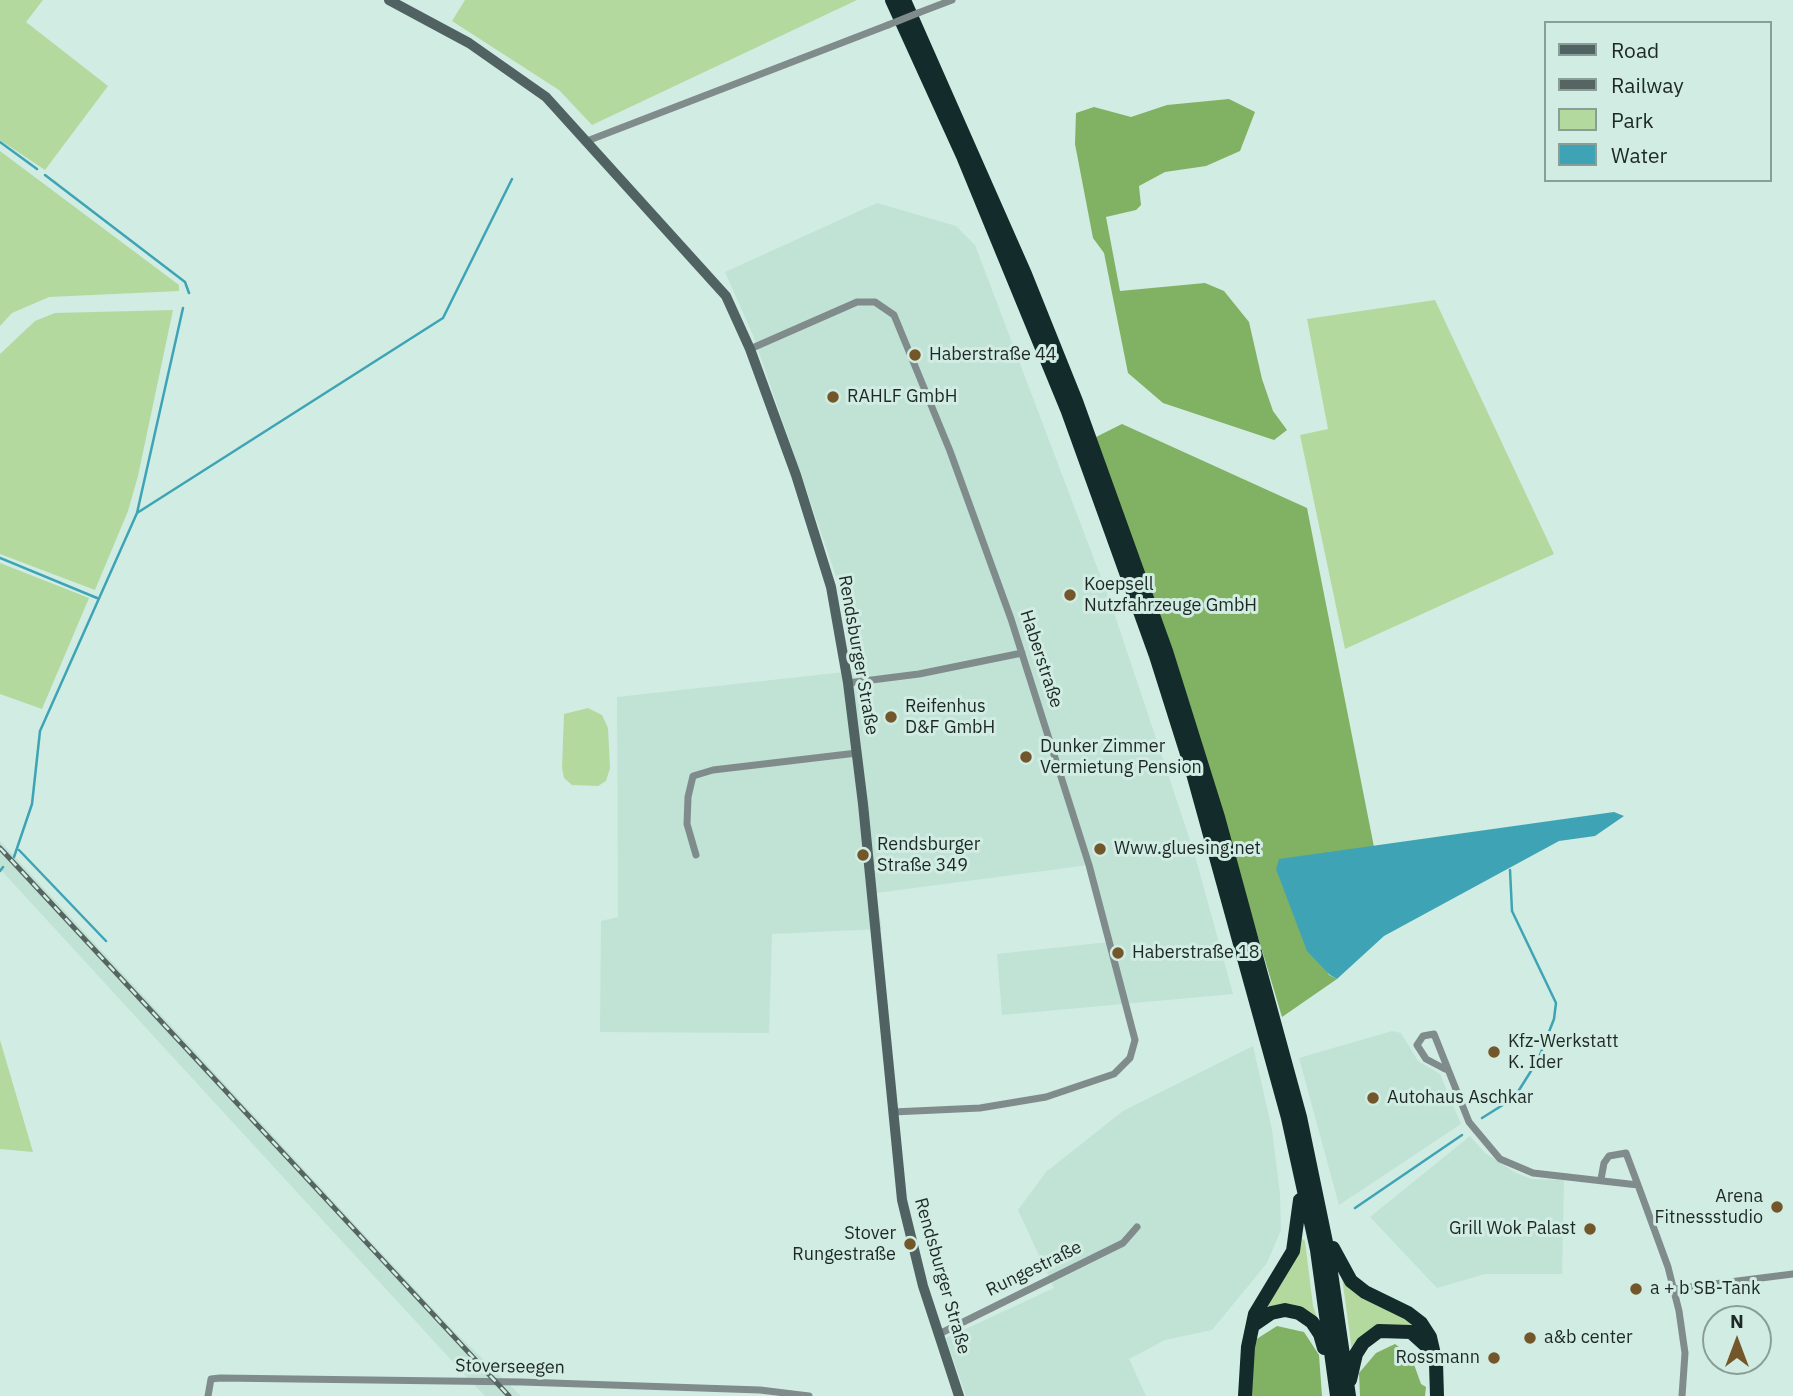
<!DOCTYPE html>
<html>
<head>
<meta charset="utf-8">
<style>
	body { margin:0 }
	#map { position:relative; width:1793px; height:1396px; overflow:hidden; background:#d1ece3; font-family:"IBM Plex Sans",sans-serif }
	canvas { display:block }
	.legend { position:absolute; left:1544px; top:21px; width:228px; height:161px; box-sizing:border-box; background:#d1ece3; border:2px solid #899e97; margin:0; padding:9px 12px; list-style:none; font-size:21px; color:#1e2825 }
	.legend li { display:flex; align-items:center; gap:14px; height:35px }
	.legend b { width:35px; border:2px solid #899e97 }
	.north { position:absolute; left:1702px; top:1305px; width:70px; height:70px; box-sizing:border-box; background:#d1ece3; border:2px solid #899e97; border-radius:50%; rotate:0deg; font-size:19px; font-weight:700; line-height:28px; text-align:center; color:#1e2825 }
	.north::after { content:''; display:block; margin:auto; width:24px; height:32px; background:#73572a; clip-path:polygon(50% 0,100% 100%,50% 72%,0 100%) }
</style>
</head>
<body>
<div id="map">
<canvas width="1793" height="1396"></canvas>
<ul class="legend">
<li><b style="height:9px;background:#506261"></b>Road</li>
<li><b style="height:9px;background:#566561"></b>Railway</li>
<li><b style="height:19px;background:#b4d99f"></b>Park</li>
<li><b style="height:19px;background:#3ea4b5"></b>Water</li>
</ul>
<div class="north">N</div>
</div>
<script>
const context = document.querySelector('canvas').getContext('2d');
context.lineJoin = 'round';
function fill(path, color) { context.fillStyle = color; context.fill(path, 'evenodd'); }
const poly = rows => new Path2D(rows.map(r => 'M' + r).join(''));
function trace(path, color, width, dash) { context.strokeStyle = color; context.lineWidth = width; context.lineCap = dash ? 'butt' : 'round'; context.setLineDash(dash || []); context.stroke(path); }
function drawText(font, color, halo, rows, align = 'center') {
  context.font = font + ' "IBM Plex Sans",sans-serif'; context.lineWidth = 6; context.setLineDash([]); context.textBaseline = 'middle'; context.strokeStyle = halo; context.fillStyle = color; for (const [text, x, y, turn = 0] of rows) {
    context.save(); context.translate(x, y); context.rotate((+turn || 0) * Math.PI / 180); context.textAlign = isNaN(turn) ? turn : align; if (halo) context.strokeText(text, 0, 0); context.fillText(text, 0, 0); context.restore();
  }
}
fill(poly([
	[877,203,956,226,975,245,1111,604,1194,852,1233,994,1002,1015,997,954,1109,942,1089,865,876,893,882,929,772,934,769,1033,600,1032,601,921,618,917,617,697,854,671,839,585,753,335,725,272],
	[0,841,453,1330,521,1396,485,1396,464,1374,0,869],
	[1392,1031,1401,1033,1418,1061,1440,1074,1461,1124,1339,1205,1299,1058],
	[1253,1046,1272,1130,1280,1194,1281,1230,1267,1263,1212,1330,1165,1340,1129,1359,1146,1396,966,1396,946,1338,1054,1288,1018,1210,1046,1172,1123,1111],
	[1470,1136,1485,1153,1516,1173,1532,1179,1564,1180,1562,1274,1485,1274,1437,1288,1370,1217]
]), '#c0e3d6');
fill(poly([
	[0,0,43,0,26,22,108,86,45,170,0,140],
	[465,0,857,0,592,125,559,90,452,21],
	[0,151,179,285,179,291,49,297,12,313,0,326],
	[1435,300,1554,554,1345,649,1300,435,1328,429,1307,319],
	[173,310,138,476,128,511,95,590,0,554,0,354,35,321,55,313],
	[0,563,89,598,42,709,0,694],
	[588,708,602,715,608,728,610,768,606,781,598,786,572,785,564,778,562,768,564,714],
	[0,1040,33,1152,0,1149],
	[1301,1238,1305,1241,1313,1306,1318,1320,1265,1312],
	[1342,1277,1396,1311,1424,1333,1396,1325,1352,1351]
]), '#b4d99f');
fill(poly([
	[1229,99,1255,112,1240,151,1206,166,1165,172,1139,186,1141,205,1136,210,1106,217,1120,291,1205,283,1224,291,1249,322,1262,379,1273,411,1287,430,1274,440,1163,403,1128,373,1104,253,1093,238,1075,144,1076,113,1094,107,1131,117,1167,105],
	[1122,424,1307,508,1374,847,1279,860,1329,975,1337,979,1282,1017,1188,702,1096,437],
	[1277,1326,1304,1332,1319,1355,1322,1396,1250,1396,1255,1340],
	[1395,1344,1411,1356,1421,1384,1426,1387,1425,1396,1360,1396,1359,1373,1376,1353]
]), '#81b162');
fill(poly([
	[1614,812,1624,816,1595,836,1559,841,1384,936,1337,979,1330,975,1307,951,1276,869,1279,859]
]), '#3ea4b5');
trace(poly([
	[0,142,37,169],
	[45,175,185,282,189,293],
	[137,513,183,308],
	[0,558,97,598],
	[19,850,106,941],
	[14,857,32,804,40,731,137,513,443,318,512,179],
	[0,871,3,867],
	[1482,1118,1514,1098,1538,1060,1554,1019,1556,1003,1512,911,1510,870],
	[1355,1208,1462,1135]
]), '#3ea4b5', 2.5);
trace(poly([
	[918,13,952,0],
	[587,141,888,25],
	[750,349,857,302,875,302,894,315,950,451,1011,619,1089,865,1135,1040,1130,1058,1114,1074,1046,1097,980,1108,893,1112],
	[848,683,919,674,1022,653],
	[696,855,687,824,688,797,693,776,713,770,857,753],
	[1445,1069,1426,1059,1417,1045,1423,1036,1434,1034,1469,1122,1500,1159,1533,1173,1638,1185,1668,1267,1679,1311,1685,1353,1682,1396],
	[1601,1179,1604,1163,1609,1156,1626,1153,1638,1185],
	[1674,1289,1793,1274],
	[939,1334,1123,1243,1137,1227],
	[208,1396,211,1379,220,1378,522,1382,760,1390,809,1396]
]), '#808c8b', 7);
trace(poly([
	[389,0,469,43,546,97,726,296,750,349,796,475,831,587,848,683,863,804,902,1200,923,1286,959,1396]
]), '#506261', 10);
trace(poly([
	[892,0,963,156,1067,409,1156,656,1192,770,1288,1118,1317,1250,1337,1396],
	[904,0,1025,274,1076,401,1166,651,1218,817,1300,1117,1328,1252,1349,1396],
	[1333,1248,1351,1281,1365,1292,1408,1313,1421,1323,1430,1337,1436,1363,1437,1396],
	[1255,1324,1271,1313,1285,1310,1299,1313,1312,1322,1320,1334,1324,1348],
	[1350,1380,1356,1354,1363,1343,1379,1331,1411,1332,1431,1350],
	[1245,1396,1248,1347,1255,1314,1293,1251,1300,1200]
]), '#132c2b', 14);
const rail = poly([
	[0,848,509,1396]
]);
trace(rail, '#566561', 5);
trace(rail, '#d1ece3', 2.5, [8]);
trace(poly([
	[888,25,918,13]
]), '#808c8b', 7);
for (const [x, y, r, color] of [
	[915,355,7,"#73572a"],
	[833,397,7,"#73572a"],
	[1070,595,7,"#73572a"],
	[891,717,7,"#73572a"],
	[1026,757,7,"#73572a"],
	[1100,849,7,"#73572a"],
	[863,855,7,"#73572a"],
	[1118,953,7,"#73572a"],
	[1494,1052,7,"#73572a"],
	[1373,1098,7,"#73572a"],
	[1777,1207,7,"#73572a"],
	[1590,1229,7,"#73572a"],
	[910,1244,7,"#73572a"],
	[1636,1289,7,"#73572a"],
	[1530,1338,7,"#73572a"],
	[1494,1358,7,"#73572a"]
]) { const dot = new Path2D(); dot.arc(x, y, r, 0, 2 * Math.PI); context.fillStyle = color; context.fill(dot); trace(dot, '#d1ece3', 2.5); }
drawText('18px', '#1e2825', '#d1ece3', [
	["Haberstraße 44",929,355],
	["RAHLF GmbH",847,397],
	["Koepsell",1084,585],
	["Nutzfahrzeuge GmbH",1084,606],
	["Reifenhus",905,707],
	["D&F GmbH",905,728],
	["Dunker Zimmer",1040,747],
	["Vermietung Pension",1040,768],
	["Rendsburger",877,845],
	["Straße 349",877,866],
	["Www.gluesing.net",1114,849],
	["Haberstraße 18",1132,953],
	["Kfz-Werkstatt",1508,1042],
	["K. Ider",1508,1063],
	["Autohaus Aschkar",1387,1098],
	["Arena",1763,1197,"right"],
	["Fitnessstudio",1763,1218,"right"],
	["Grill Wok Palast",1576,1229,"right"],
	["Stover",896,1234,"right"],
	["Rungestraße",896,1255,"right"],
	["a + b SB-Tank",1650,1289],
	["a&b center",1544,1338],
	["Rossmann",1480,1358,"right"]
], 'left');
drawText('18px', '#1e2825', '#d1ece3', [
	["Rendsburger Straße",858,655,80],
	["Haberstraße",1041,659,72],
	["Rungestraße",1034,1269,-26],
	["Rendsburger Straße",942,1276,74],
	["Stoverseegen",510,1367,1]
]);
</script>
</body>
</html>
